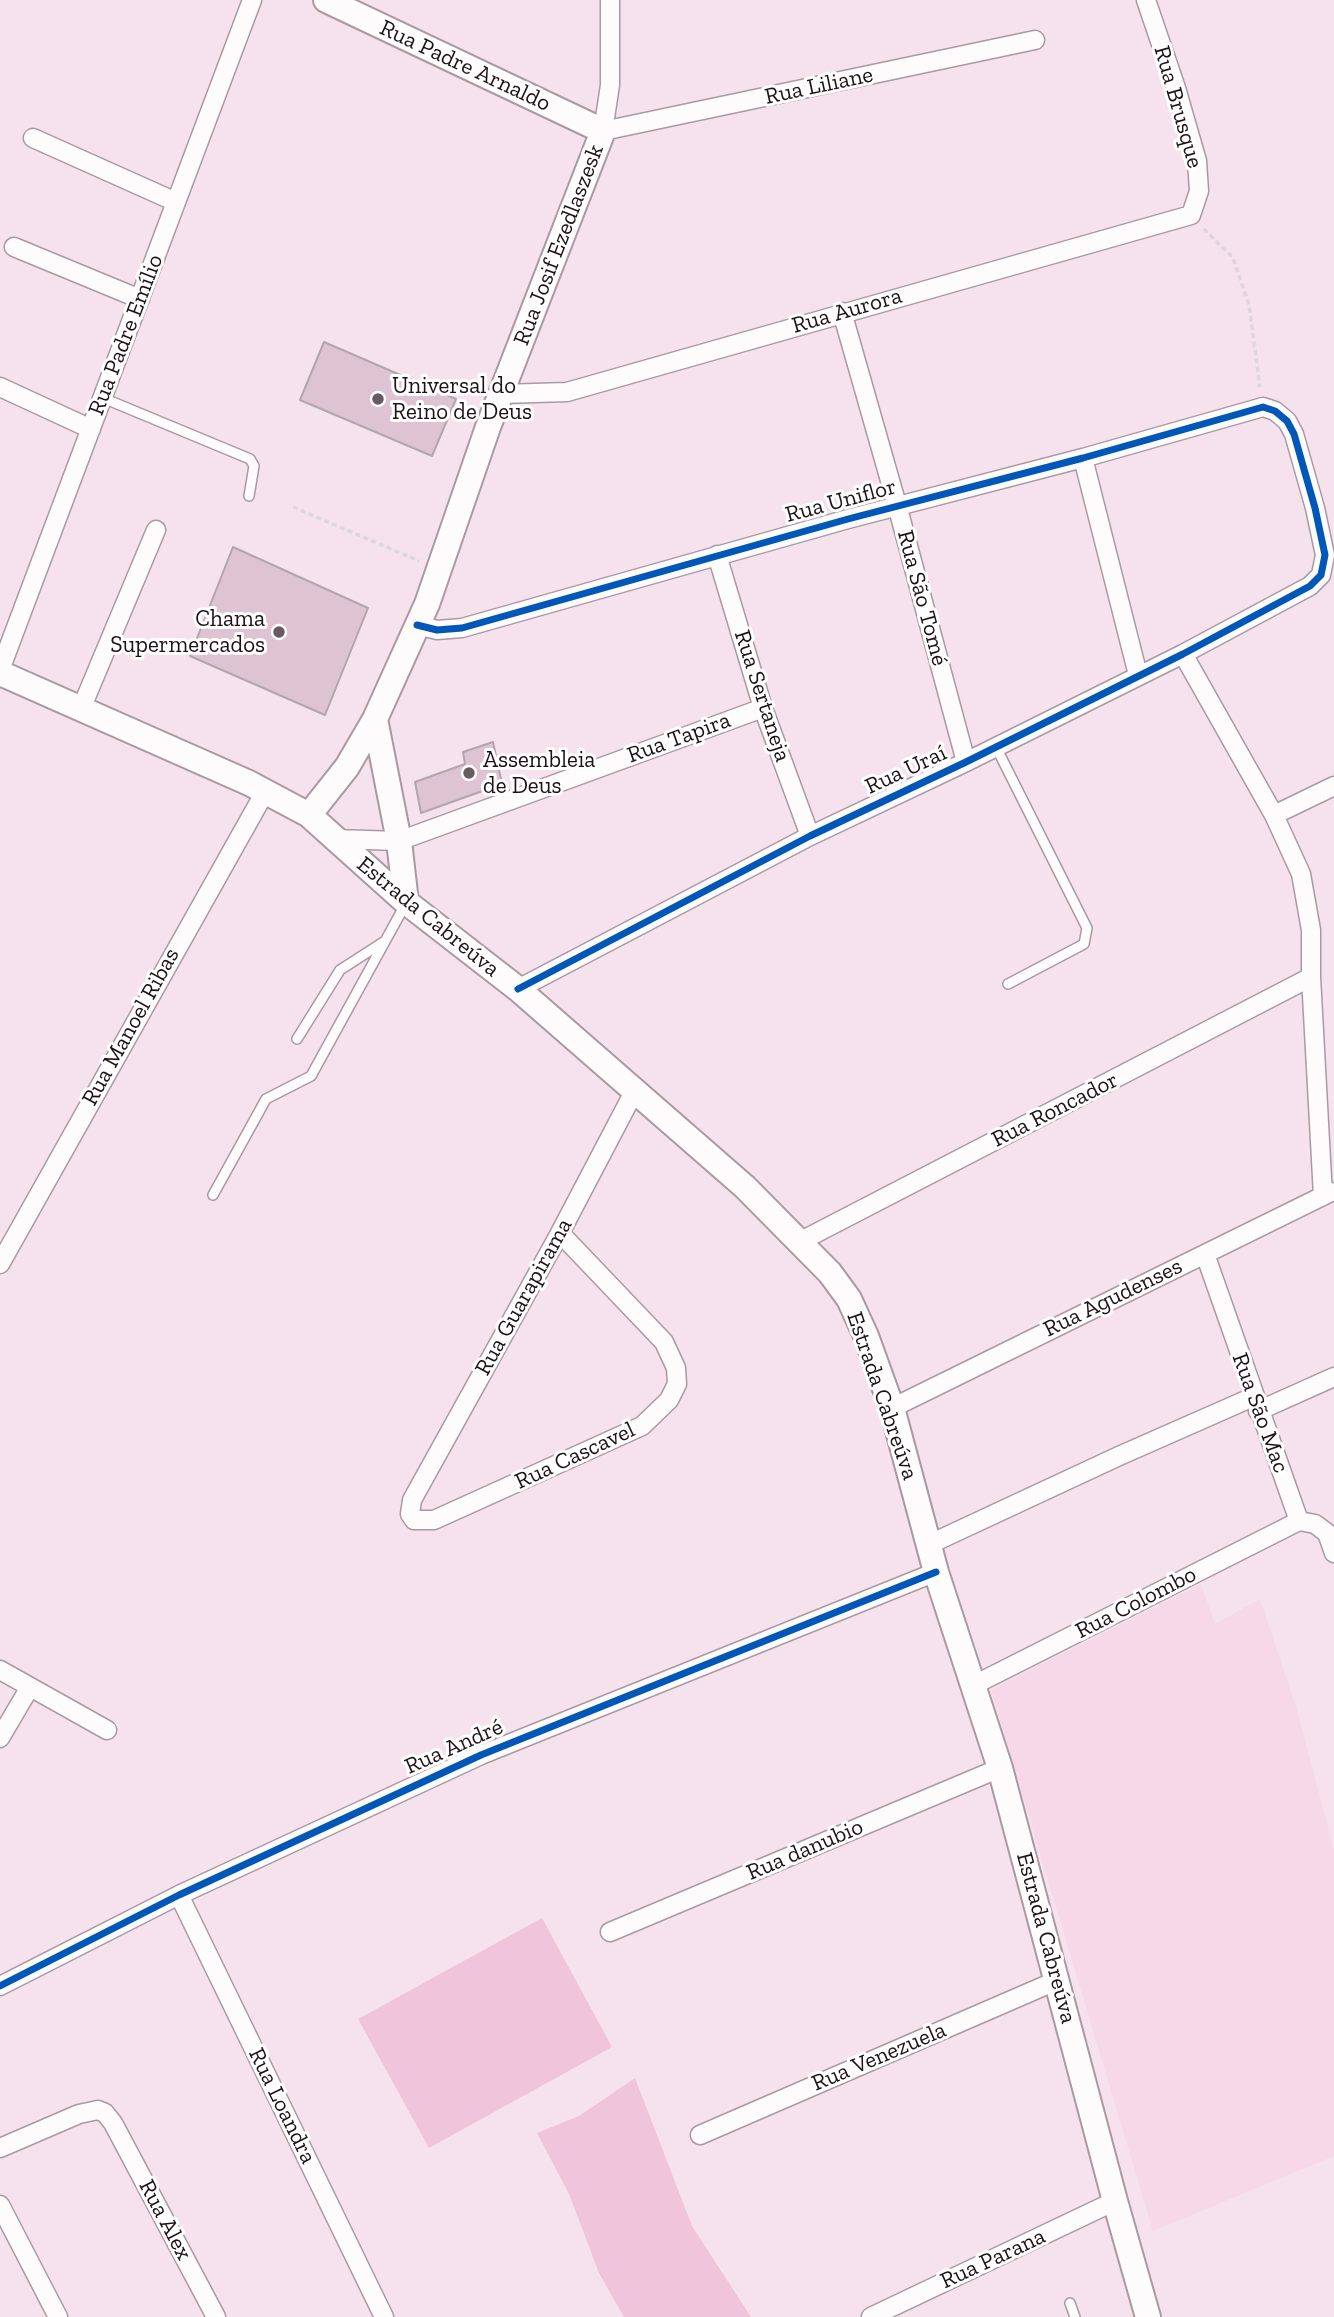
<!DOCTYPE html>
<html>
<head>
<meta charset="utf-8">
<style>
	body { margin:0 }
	canvas { display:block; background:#f5e2ec }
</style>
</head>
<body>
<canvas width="1334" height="2317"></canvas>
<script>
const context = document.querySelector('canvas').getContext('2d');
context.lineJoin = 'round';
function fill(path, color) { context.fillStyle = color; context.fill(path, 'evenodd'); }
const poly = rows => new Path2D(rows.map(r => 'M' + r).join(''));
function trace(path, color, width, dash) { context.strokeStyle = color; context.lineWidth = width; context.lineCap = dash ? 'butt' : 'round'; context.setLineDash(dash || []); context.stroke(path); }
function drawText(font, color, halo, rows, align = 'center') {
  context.font = font + ' "Zilla Slab",serif'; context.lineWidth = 6; context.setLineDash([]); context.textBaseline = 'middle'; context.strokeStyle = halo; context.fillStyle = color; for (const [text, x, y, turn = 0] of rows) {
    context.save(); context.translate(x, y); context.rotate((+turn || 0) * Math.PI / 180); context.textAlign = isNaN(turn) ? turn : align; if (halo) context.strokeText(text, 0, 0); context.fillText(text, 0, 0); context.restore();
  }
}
fill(poly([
	[1201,1584,1215,1624,1260,1599,1297,1710,1334,1850,1334,2156,1153,2231,991,1690]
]), '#f7d8e8');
fill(poly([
	[542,1918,612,2047,429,2148,358,2019],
	[635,2078,692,2226,751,2317,624,2317,599,2273,569,2194,537,2133,579,2116]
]), '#f0c5dc');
const building = poly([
	[324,342,456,399,432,456,300,400,324,342],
	[233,547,368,608,325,715,190,656,233,547],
	[493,742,502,784,421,813,415,782,465,764,463,752,493,742]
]);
fill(building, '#dec4d2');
trace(building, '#b3a5ac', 2);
const service = poly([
	[103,398,250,459,254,466,249,496],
	[996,747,1087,928,1084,944,1008,984],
	[297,1039,340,970,385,941],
	[213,1195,266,1099,311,1076,405,905],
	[1070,2303,1075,2317]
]);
const minor = poly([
	[610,0,610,85,603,131,1035,40],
	[33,138,176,202],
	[14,247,140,299],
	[842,312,897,505,966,762],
	[0,387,91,429],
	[501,394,567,392,1191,215,1199,191,1197,161,1176,88,1146,0],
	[1083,458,1138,675],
	[717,555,763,708,810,836],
	[417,625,437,630,462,628,848,519,1083,458,1263,407,1275,411,1287,421,1294,434,1315,508,1325,555,1321,575,1310,586,1183,654,966,762,810,836,518,989],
	[1183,654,1274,815,1301,874,1311,930,1311,977,1323,1196],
	[0,670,252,0],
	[81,709,156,530],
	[1274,815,1334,786],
	[334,839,399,841,763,708],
	[560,1233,664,1342,676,1368,677,1384,669,1400,642,1426,434,1520,414,1520,410,1514,412,1500,560,1233,634,1092],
	[799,1242,1311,977],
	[1205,1254,1299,1521,1315,1524,1327,1533,1334,1553],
	[0,1264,265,792],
	[892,1408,1331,1192],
	[1258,1411,1334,1377],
	[930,1544,1119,1456,1253,1397],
	[0,1670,107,1730],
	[972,1686,1299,1521],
	[0,1738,30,1687],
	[179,1895,384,2317],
	[610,1932,1000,1768],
	[0,1986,179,1895,481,1755,936,1572],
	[700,2135,1058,1980],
	[0,2148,79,2114,98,2110,105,2113,113,2123,216,2317],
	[0,2205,58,2317],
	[871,2317,1115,2201]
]);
const secondary = poly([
	[0,673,249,783,309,815,406,902,518,989,745,1187,830,1273,849,1299,866,1336,892,1408,936,1572,1000,1768,1115,2201,1148,2317],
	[375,719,399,841,406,902],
	[309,815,347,767,375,719,427,604,488,427,603,131,326,0]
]);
trace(service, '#a99aa2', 12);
trace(minor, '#a99aa2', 21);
trace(secondary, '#a99aa2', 28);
trace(poly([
	[1204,229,1233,258,1249,305,1260,387],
	[293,507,419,561]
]), '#dcd7da', 3.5, [5, 3.5]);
trace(service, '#fefbfc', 9);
trace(minor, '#fefbfc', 18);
trace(secondary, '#fefbfc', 24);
trace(poly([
	[417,625,437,630,462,628,848,519,1083,458,1263,407,1275,411,1287,421,1294,434,1315,508,1325,555,1321,575,1310,586,1183,654,966,762,810,836,518,989],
	[0,1986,179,1895,481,1755,936,1572]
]), '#0057b8', 7);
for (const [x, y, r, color] of [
	[378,399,7,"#695a62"],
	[279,632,7,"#695a62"],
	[469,773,7,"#695a62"]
]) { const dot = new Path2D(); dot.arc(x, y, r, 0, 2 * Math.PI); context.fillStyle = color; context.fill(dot); trace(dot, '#fff', 2.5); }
drawText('23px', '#1d1117', '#fff', [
	["Rua Padre Arnaldo",465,66,25],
	["Rua Liliane",819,86,-12],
	["Rua Brusque",1178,107,74],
	["Rua Josif Ezedlaszesk",559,245,-69],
	["Rua Aurora",847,311,-16],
	["Rua Padre Emílio",126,335,-69],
	["Rua Uniflor",841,501,-15],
	["Rua São Tomé",922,598,75],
	["Rua Sertaneja",762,696,72],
	["Rua Tapira",679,738,-20],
	["Rua Uraí",906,770,-25],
	["Estrada Cabreúva",428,917,39],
	["Rua Manoel Ribas",131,1027,-61],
	["Rua Roncador",1055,1110,-27],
	["Rua Guarapirama",524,1297,-61],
	["Rua Agudenses",1113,1298,-26],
	["Estrada Cabreúva",882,1396,71],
	["Rua São Mac",1260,1413,70],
	["Rua Cascavel",575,1456,-25],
	["Rua Colombo",1136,1603,-27],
	["Rua André",454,1747,-24],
	["Rua danubio",805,1850,-23],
	["Estrada Cabreúva",1046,1938,75],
	["Rua Venezuela",879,2057,-23],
	["Rua Loandra",282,2106,64],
	["Rua Alex",165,2220,62],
	["Rua Parana",993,2259,-25]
]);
drawText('23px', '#1d1117', '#fff', [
	["Universal do",392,386],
	["Reino de Deus",392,412],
	["Chama",265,619,"right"],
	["Supermercados",265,645,"right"],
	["Assembleia",483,760],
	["de Deus",483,786]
], 'left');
</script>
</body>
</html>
